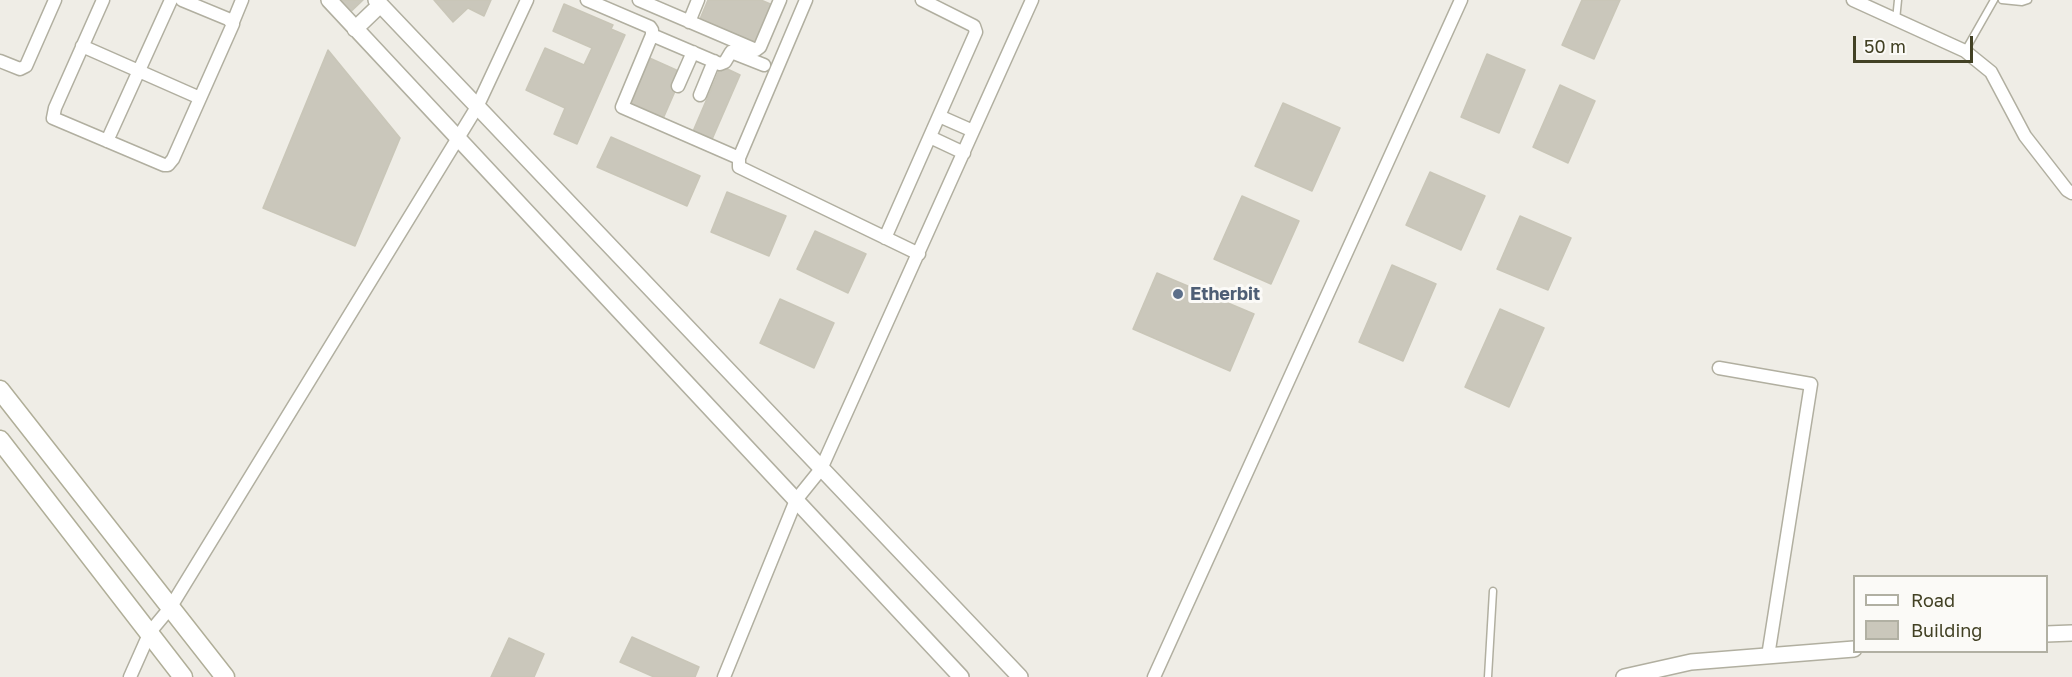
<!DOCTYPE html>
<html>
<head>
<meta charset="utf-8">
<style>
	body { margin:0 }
	#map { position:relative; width:2072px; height:677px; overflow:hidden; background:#efede6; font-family:"Golos Text",sans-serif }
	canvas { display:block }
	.legend { position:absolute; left:1853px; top:575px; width:195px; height:78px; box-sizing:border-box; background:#fbfaf7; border:2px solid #b1b0a3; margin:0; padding:8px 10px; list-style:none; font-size:18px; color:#424124 }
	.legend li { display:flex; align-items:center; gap:12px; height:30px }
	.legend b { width:30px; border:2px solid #b1b0a3 }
	.scale { position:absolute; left:1853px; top:36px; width:120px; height:27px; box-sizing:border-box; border:3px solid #424124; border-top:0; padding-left:8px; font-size:18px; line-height:21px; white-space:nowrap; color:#424124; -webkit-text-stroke:4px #fbfaf7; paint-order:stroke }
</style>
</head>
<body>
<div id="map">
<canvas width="2072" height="677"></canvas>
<ul class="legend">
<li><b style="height:8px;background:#fff"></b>Road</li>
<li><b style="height:16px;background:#cac7bb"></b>Building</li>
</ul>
<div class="scale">50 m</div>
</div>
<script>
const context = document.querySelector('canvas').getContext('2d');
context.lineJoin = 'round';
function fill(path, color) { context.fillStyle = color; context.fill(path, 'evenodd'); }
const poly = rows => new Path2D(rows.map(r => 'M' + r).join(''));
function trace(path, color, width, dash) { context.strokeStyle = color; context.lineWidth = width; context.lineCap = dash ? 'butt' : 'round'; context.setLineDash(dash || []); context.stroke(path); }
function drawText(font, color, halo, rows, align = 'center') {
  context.font = font + ' "Golos Text",sans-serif'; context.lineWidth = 6; context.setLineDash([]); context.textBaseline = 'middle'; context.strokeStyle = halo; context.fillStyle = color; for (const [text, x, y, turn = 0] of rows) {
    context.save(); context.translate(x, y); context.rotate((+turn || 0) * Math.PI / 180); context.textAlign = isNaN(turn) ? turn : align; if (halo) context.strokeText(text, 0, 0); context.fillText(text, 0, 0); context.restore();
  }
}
const building = poly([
	[321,0,363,0,341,21,321,0],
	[434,0,491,0,484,16,468,8,453,22,434,0],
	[708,0,761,0,775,6,758,45,700,19,708,0],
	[1582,0,1620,0,1594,59,1562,45,1582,0],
	[564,4,613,25,611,29,625,35,577,144,554,134,565,108,526,90,545,48,584,65,592,48,553,31,564,4],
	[328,50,400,138,355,246,263,208,328,50],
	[1487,54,1525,70,1499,133,1461,117,1487,54],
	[645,56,683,73,662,121,624,104,645,56],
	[721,66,740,75,710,144,691,136,721,66],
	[1560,85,1595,101,1568,163,1533,147,1560,85],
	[1283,103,1340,128,1312,191,1255,166,1283,103],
	[611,137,700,176,687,206,597,167,611,137],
	[1430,172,1485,196,1461,250,1406,225,1430,172],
	[727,192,786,216,769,256,711,232,727,192],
	[1242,196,1299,221,1271,284,1214,259,1242,196],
	[1520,216,1571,238,1548,290,1497,269,1520,216],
	[815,231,866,254,848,293,797,269,815,231],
	[1392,265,1436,284,1403,361,1359,342,1392,265],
	[1157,273,1254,314,1230,371,1133,329,1157,273],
	[780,299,834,323,814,368,760,343,780,299],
	[1500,309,1544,328,1509,407,1465,387,1500,309],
	[632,637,699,667,695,677,654,677,620,662,632,637],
	[509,638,544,654,534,677,491,677,509,638]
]);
fill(building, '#cac7bb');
trace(building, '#c9c6b8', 1.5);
const service = poly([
	[2002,0,2022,2,2028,0],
	[1896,20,1898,0],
	[1965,51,1994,0],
	[1488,677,1493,591]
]);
const minor = poly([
	[103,0,55,108,53,118,164,165,168,165,173,159,233,24,228,19,182,0],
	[587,0,650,27,652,30,652,35,622,107,739,158],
	[639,0,756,50,760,47,780,0],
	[806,0,739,158,739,167,919,254],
	[1853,0,1965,51,1991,72,2025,136,2067,190,2072,193],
	[233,22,242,0],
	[689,22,698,0],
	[652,35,720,64,725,62,731,52,764,65],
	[82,46,200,98],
	[0,61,20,69,26,66,55,0],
	[678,86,693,52],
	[700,95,714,61],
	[939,116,973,131],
	[930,137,964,153],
	[107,141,171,0],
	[885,238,976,32,974,26,922,0],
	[1719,368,1811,384,1768,656],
	[130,677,150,632,170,608,477,107,527,0],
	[724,677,796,500,821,469,1032,0],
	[1154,677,1461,0]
]);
const tertiary = poly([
	[329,0,961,677],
	[376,0,1020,677],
	[355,29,380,5],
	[2046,634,2072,633],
	[1624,677,1691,662,1854,649]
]);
const secondary = poly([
	[0,390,225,677],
	[0,440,183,677]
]);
trace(service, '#b1afa0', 9);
trace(minor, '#b1afa0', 15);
trace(tertiary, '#b1afa0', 18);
trace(secondary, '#b0ae98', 21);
trace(service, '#fff', 6);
trace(minor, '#fff', 12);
trace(tertiary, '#fff', 15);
trace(secondary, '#fff', 18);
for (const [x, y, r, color] of [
	[1178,294,6,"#5c6f8a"]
]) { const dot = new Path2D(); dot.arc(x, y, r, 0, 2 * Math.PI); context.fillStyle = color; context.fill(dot); trace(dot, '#fbfaf7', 2); }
drawText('bold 18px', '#4e5e75', '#fbfaf7', [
	["Etherbit",1190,294]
], 'left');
</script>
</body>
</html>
